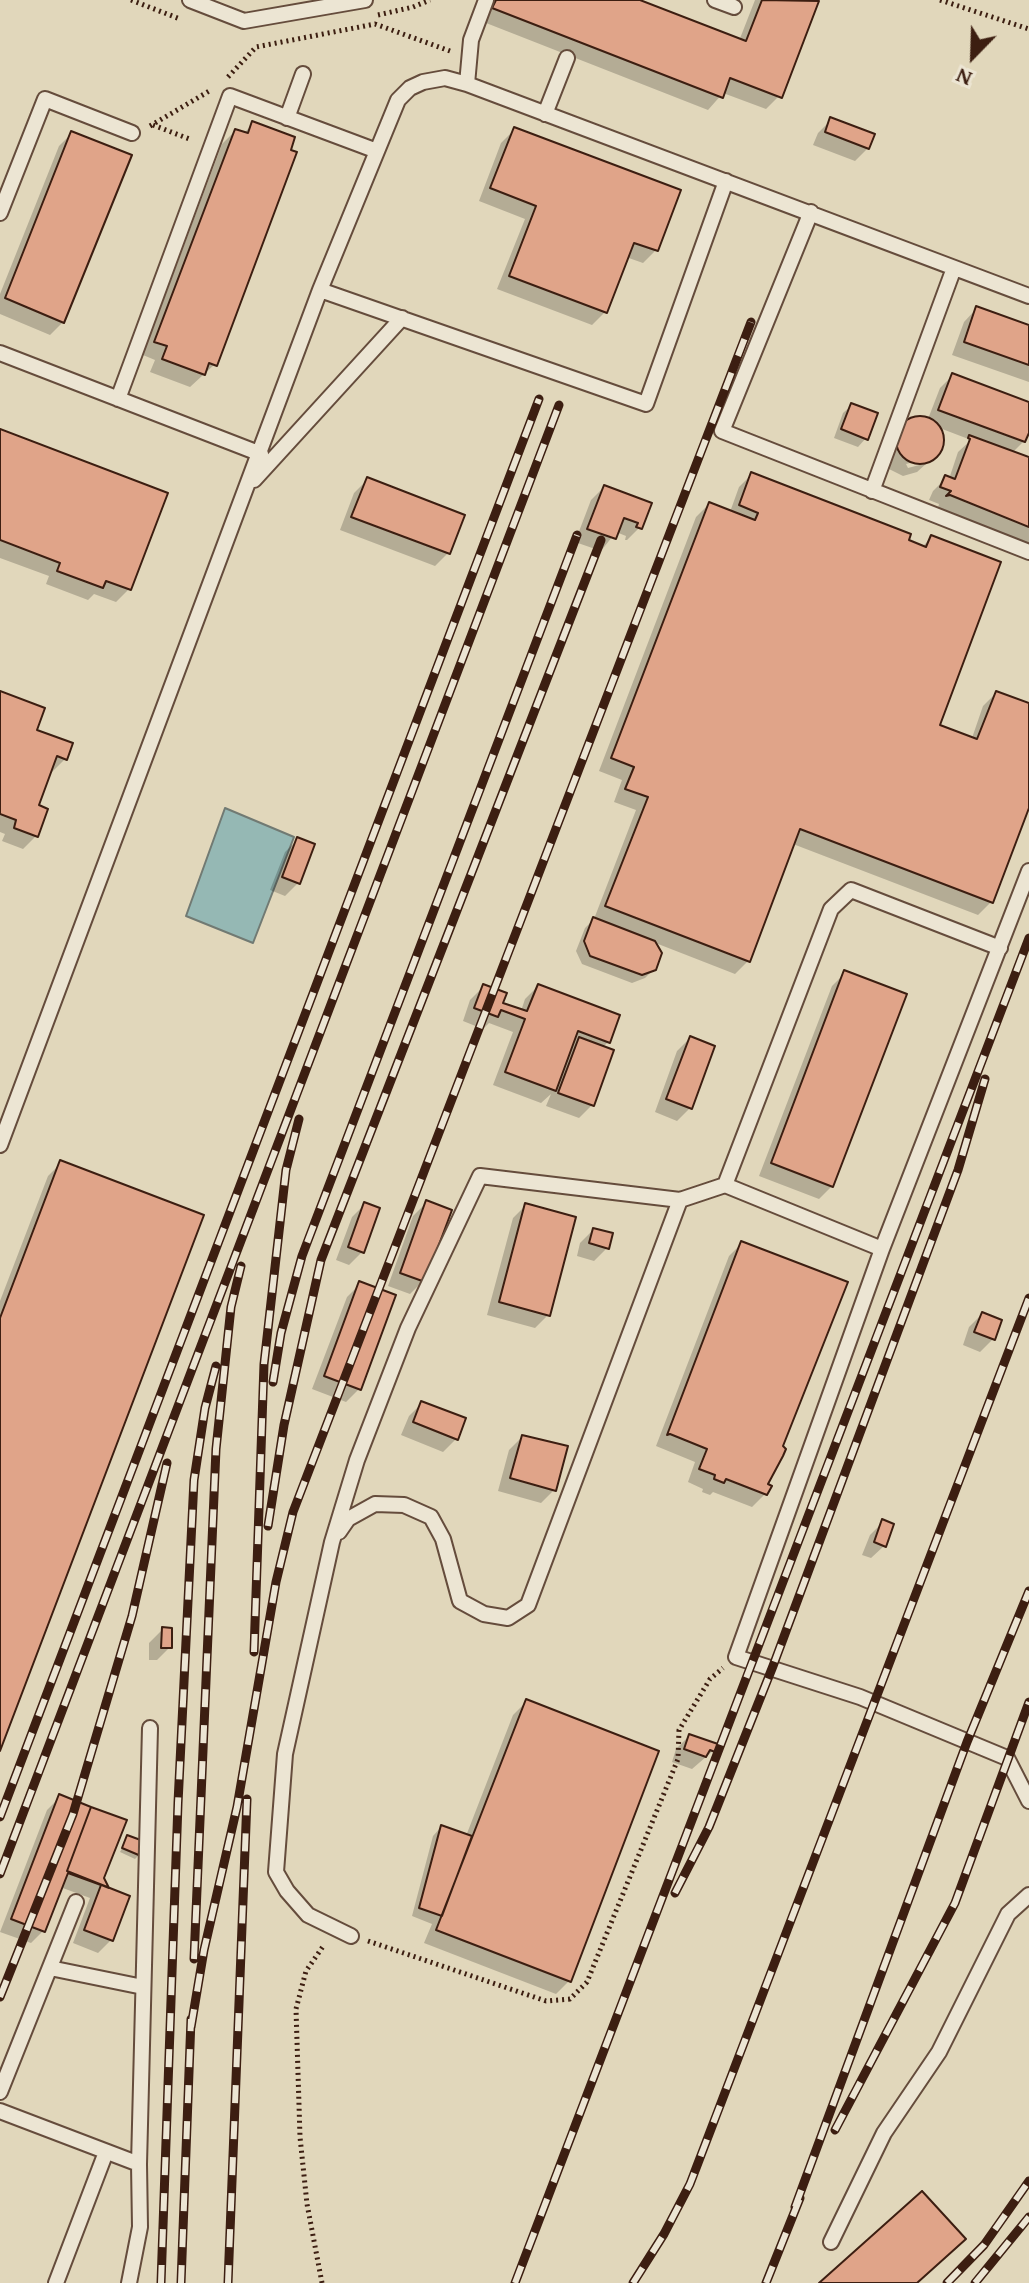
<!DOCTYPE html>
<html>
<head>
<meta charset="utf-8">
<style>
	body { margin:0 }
	#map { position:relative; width:1029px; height:2283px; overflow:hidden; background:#e1d7bb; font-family:"Gentium Book Plus",serif }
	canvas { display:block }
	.north { position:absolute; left:933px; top:16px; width:80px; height:80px; -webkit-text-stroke:6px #ece5d3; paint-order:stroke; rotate:203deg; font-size:22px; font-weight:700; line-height:32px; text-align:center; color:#3c1e11 }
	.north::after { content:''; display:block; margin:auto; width:28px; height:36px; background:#3c1e11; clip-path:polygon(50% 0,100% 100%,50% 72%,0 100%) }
</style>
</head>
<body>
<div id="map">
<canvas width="1029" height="2283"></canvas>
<div class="north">N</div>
</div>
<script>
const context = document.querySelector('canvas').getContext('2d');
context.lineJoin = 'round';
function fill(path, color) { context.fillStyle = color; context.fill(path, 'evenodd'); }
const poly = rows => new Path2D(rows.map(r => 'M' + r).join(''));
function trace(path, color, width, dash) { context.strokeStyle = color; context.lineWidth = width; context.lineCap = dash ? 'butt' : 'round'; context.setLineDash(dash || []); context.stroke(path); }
const water = poly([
	[225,808,294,837,253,943,186,916,225,808]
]);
fill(water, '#95b8b4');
trace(water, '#717a73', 2);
fill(poly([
	[489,0,635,0,739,41,755,0,815,1,779,96,766,109,723,93,708,110,481,21],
	[831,120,868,148,855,161,813,145,818,133],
	[253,124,215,364,190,387,150,372,155,360,143,355,222,144,235,131,243,134],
	[514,130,656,250,643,263,626,257,605,312,592,325,497,289,525,219,479,201,501,143],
	[72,133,63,322,50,335,0,314,0,294,59,146],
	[977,308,1029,327,1029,382,952,355,964,322],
	[953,375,1029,405,1029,427,1024,441,1012,453,1029,458,1029,544,938,508,939,504,929,500,933,491,946,478,949,479,958,452,971,440,937,427,941,440,937,453,929,461,929,458,906,464,908,468,927,463,917,472,903,476,889,469,883,456,887,441,906,422,919,417,928,419,940,388],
	[852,405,866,438,858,447,834,438,843,413],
	[0,431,129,589,116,602,94,594,88,600,46,584,49,576,0,558],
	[752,474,922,547,931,538,937,726,972,738,983,706,996,693,1029,705,1029,802,991,902,978,915,793,844,748,961,735,974,653,942,654,969,645,978,632,983,582,964,576,951,585,928,594,919,636,810,614,802,622,780,599,771,696,517,709,504,730,512,739,487],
	[367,480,462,516,448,553,435,566,340,530,354,493],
	[604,487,649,504,640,527,627,540,625,540,626,536,616,532,601,551,575,542,591,500],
	[0,693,34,731,65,759,52,772,49,771,36,806,36,836,23,849,2,841,5,834,0,832],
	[298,839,298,883,285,896,270,890,285,852],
	[845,973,832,1186,819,1199,759,1176,832,986],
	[538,986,608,1042,602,1048,592,1105,579,1118,546,1106,551,1094,541,1103,493,1085,513,1032,489,1023,483,1029,463,1021,470,1000,483,987,501,1004,521,1011,525,999],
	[690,1038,690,1108,677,1121,655,1112,677,1051],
	[61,1163,0,1746,0,1301,48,1176],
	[426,1203,423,1281,410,1294,388,1286,413,1216],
	[365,1204,362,1252,349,1265,336,1260,352,1217],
	[526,1205,548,1315,535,1328,487,1315,513,1218],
	[593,1230,607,1248,594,1261,577,1256,580,1243],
	[742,1243,765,1485,765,1494,752,1507,713,1492,710,1495,702,1492,703,1489,688,1482,695,1462,656,1446,729,1256],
	[360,1284,359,1389,346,1402,312,1389,347,1297],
	[982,1314,993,1339,980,1352,963,1345,969,1327],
	[422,1403,456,1439,443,1452,401,1435,409,1416],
	[522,1437,554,1490,541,1503,498,1491,509,1450],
	[883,1522,884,1546,871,1558,862,1555,870,1535],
	[162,1630,170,1647,157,1660,149,1660,149,1643],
	[526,1702,569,1981,556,1994,424,1943,432,1924,412,1916,433,1836,441,1827,466,1836,513,1715],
	[689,1736,714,1750,692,1769,672,1762,676,1749],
	[60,1797,108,1890,111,1940,98,1953,73,1943,90,1898,60,1887,44,1930,31,1943,0,1932,47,1810],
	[128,1837,139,1855,135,1859,120,1852]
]), '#0003');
const building = poly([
	[496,0,640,0,746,41,762,0,819,1,782,98,730,78,723,98,492,8,496,0],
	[830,117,875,134,869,149,825,132,830,117],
	[252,121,295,137,291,150,297,152,217,366,209,363,205,375,162,359,167,346,154,342,235,129,248,133,252,121],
	[514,127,681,190,658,251,634,243,607,313,509,276,536,206,490,188,514,127],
	[71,131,132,155,64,323,5,298,71,131],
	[976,306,1029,325,1029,365,964,342,976,306],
	[952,373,1029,402,1029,433,1025,442,938,410,952,373],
	[851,403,878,413,868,440,841,429,851,403],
	'896 440a24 24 0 1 1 48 0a24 24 0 1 1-48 0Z',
	[0,429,168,493,131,590,106,581,103,588,57,571,60,563,0,540,0,429],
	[969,435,1029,457,1029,527,950,495,946,496,951,491,940,487,945,475,955,479,970,439,968,438,969,435],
	[751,472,911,534,909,540,926,547,931,535,1001,562,940,725,977,739,996,691,1029,703,1029,808,993,903,800,829,750,962,605,906,648,797,625,789,634,767,611,758,709,502,755,520,758,513,739,505,751,472],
	[367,477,465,515,450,554,351,517,367,477],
	[604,485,652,503,642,529,636,527,638,523,624,518,616,539,587,529,604,485],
	[0,691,45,708,37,730,73,743,67,760,57,756,39,805,48,809,38,837,14,828,16,820,0,814,0,691],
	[297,837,315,844,300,884,282,877,297,837],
	[593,917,655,941,662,953,656,970,642,975,590,956,584,941,593,917],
	[844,970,907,994,833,1187,771,1163,844,970],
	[483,984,507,993,503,1003,527,1011,538,984,620,1015,610,1043,578,1031,556,1091,505,1072,525,1019,501,1010,498,1017,474,1008,483,984],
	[690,1036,715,1046,692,1109,666,1099,690,1036],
	[579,1037,614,1050,594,1106,558,1093,579,1037],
	[60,1160,204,1215,0,1751,0,1318,60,1160],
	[426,1200,452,1210,425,1282,400,1273,426,1200],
	[364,1202,380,1208,364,1253,348,1247,364,1202],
	[525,1203,576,1217,550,1316,499,1302,525,1203],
	[593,1228,613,1233,609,1249,589,1243,593,1228],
	[741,1241,848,1282,783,1446,786,1449,783,1456,768,1484,772,1486,767,1495,726,1479,724,1483,714,1479,715,1475,699,1469,707,1449,670,1434,667,1435,741,1241],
	[359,1281,396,1295,361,1390,324,1376,359,1281],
	[982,1312,1002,1320,995,1340,974,1332,982,1312],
	[421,1401,466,1418,458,1440,413,1422,421,1401],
	[522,1435,568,1446,556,1491,510,1478,522,1435],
	[882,1519,894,1524,886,1547,874,1542,882,1519],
	[162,1627,172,1628,172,1648,161,1648,162,1627],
	[526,1699,659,1751,571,1982,436,1930,526,1699],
	[689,1734,718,1744,715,1752,710,1750,706,1757,684,1749,689,1734],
	[59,1794,91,1807,67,1871,130,1896,113,1941,84,1930,101,1885,68,1873,45,1932,11,1919,59,1794],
	[91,1807,127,1820,104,1878,109,1888,67,1871,91,1807],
	[441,1825,472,1836,442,1916,419,1908,441,1825],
	[127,1835,146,1842,141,1856,122,1848,127,1835],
	[922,2191,966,2239,917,2283,819,2283,922,2191]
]);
fill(building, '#e0a489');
trace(building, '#3c1e11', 2);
const lane = poly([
	[190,0,244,21,365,0],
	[715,0,734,7],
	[467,84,471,40,486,0],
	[545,114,567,58],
	[287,118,303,74],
	[811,212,722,431,1029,552],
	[0,213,45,99,132,133],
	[320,290,646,404,726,181],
	[0,353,261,454],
	[118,399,230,96,377,151],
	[254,480,402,318],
	[872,491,954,268],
	[1029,871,882,1249,736,1657,860,1697,1007,1758,1029,1801],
	[0,1145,320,290,398,100,410,88,423,82,445,78,467,84,1029,296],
	[725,1185,831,909,851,890,1000,948],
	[339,1532,348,1519,375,1504,404,1505,431,1517,443,1539,460,1601,484,1614,508,1618,528,1605,680,1200],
	[351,1936,308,1915,287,1891,276,1872,285,1754,332,1542,357,1460,408,1328,480,1176,680,1200,725,1185,882,1249],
	[50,1968,143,1987],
	[0,2092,76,1902],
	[0,2111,139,2164],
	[831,2242,884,2133,939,2052,1008,1914,1029,1895],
	[56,2283,106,2152],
	[129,2283,140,2227,139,2164,150,1728]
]);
trace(lane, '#654c3c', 18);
trace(poly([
	[131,0,180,19],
	[940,0,1029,29],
	[378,15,413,7,430,0],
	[228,77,256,47,375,24,450,51],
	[153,125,192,140],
	[150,126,211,90],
	[368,1941,546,2001,570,1999,587,1982,678,1759,679,1730,710,1679,723,1668],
	[322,2283,307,2204,300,2137,296,2009,306,1971,324,1945]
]), '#3c1e11', 5, [2, 4]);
trace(lane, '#ece5d3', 14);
const rail = poly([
	[273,1382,281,1333,302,1256,577,535],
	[268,1526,284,1425,321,1260,601,540],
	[254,1652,264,1364,286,1170,299,1119],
	[0,1817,539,399],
	[0,1874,559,405],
	[675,1893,709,1827,773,1666,958,1170,985,1079],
	[194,1959,216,1449,231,1307,241,1266],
	[0,1997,73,1814,132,1616,167,1463],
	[191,2027,204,1950,237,1807,276,1582,293,1512,751,322],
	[835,2130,955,1903,1029,1702],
	[795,2207,967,1742,1029,1591],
	[161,2283,178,1803,194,1480,205,1408,216,1366],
	[181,2283,191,2019],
	[228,2283,247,1799],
	[515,2283,1029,938],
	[633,2283,664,2234,690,2184,1029,1298],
	[766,2283,800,2198],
	[947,2283,984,2245,1029,2181],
	[975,2283,1029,2217]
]);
trace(rail, '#3c1e11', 9);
trace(rail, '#ece5d3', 6, [18]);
</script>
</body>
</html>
